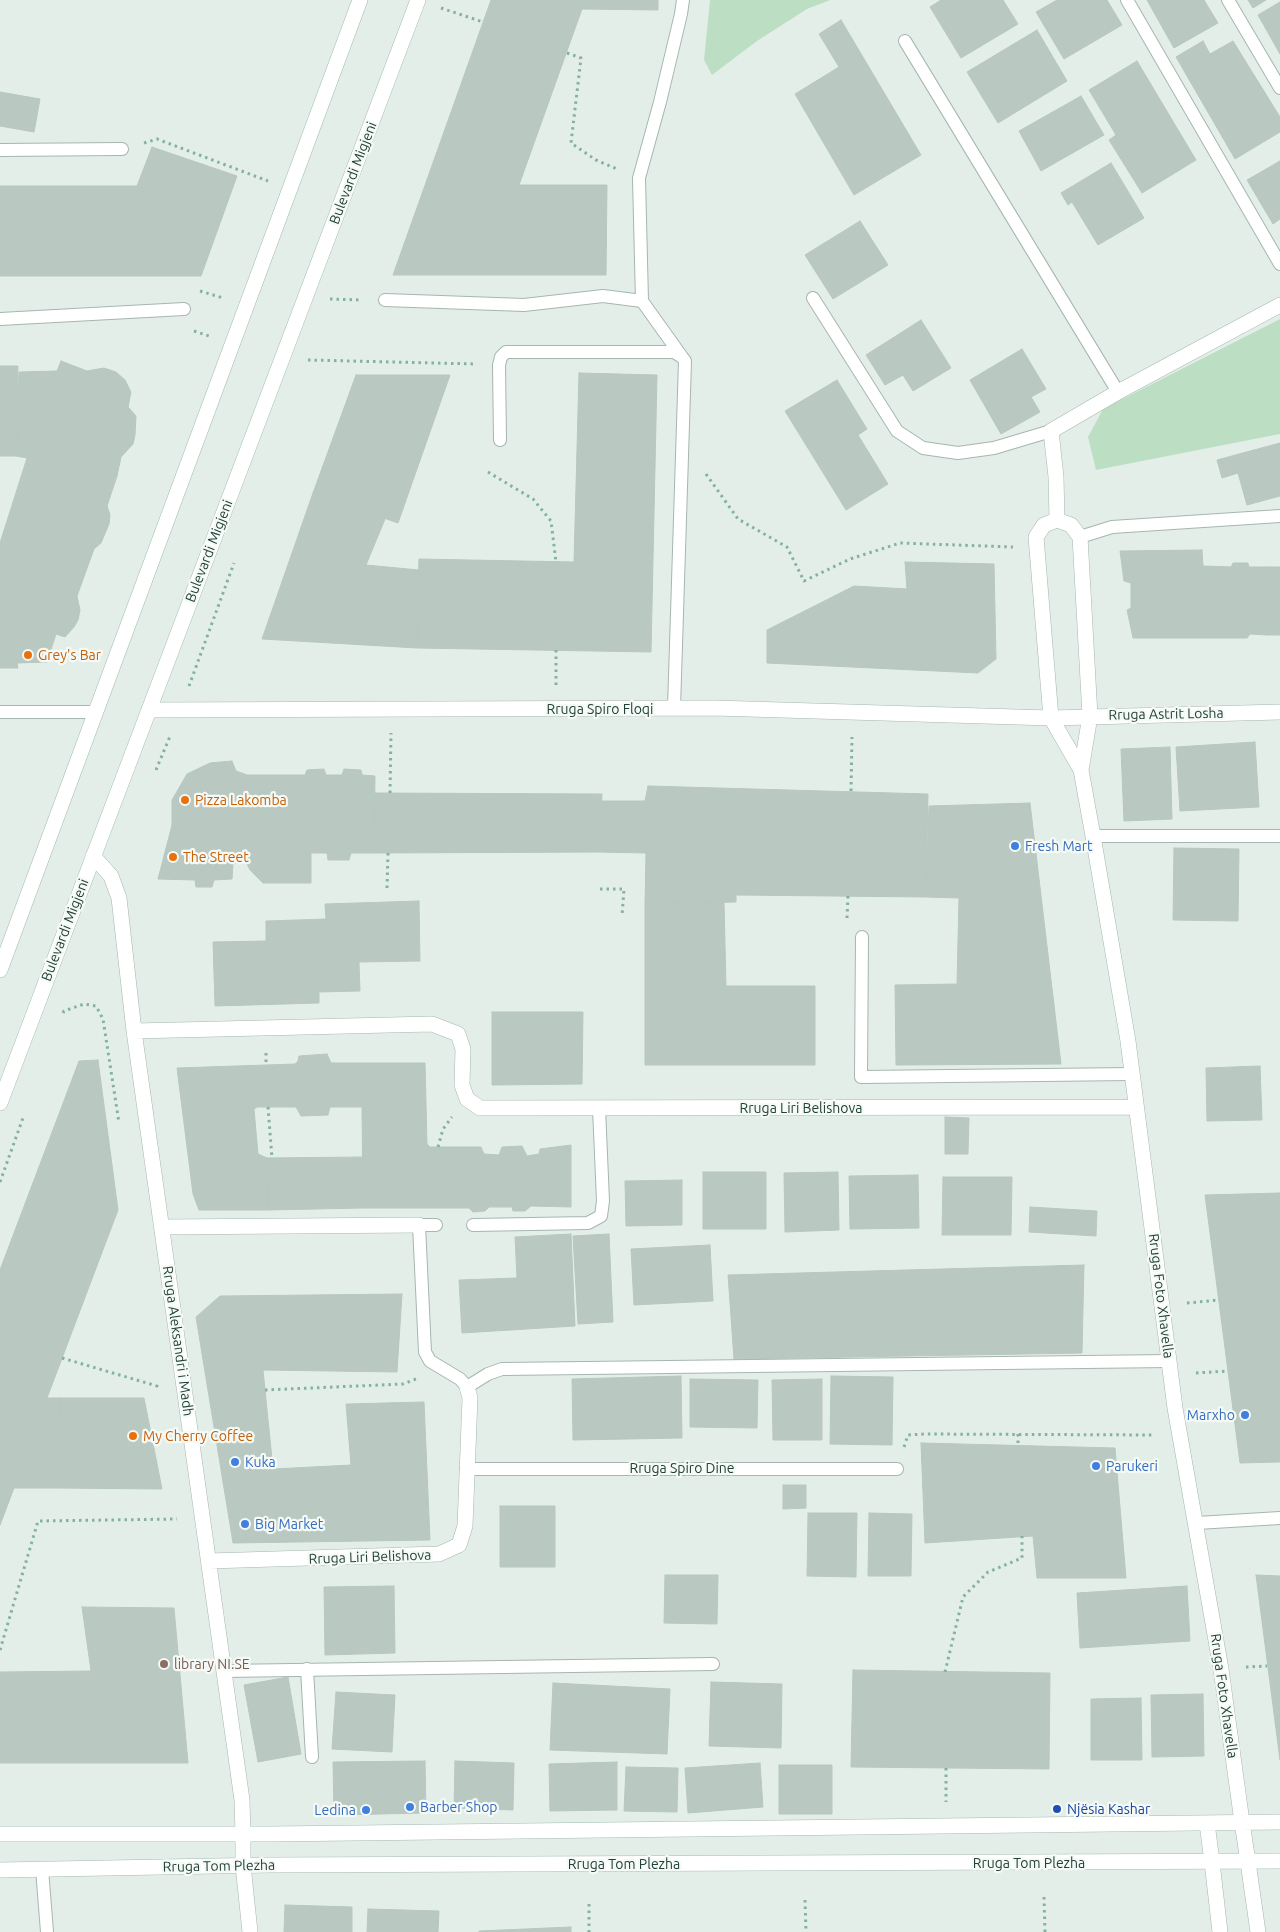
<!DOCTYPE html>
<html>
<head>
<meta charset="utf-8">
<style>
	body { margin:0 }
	canvas { display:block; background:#e4eee9 }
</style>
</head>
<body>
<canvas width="1280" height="1932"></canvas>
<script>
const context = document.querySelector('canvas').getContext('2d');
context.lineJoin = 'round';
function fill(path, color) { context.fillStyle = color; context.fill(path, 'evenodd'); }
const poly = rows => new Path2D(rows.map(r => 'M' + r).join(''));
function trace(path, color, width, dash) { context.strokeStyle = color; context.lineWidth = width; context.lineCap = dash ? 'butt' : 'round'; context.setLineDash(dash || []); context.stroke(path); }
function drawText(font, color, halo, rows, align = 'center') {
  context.font = font + ' Ubuntu,sans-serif'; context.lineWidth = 4.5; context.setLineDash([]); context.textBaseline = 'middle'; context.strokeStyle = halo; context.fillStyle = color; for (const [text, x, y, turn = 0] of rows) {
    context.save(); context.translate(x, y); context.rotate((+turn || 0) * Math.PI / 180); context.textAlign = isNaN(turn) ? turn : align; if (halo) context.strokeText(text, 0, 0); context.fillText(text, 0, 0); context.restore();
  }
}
fill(poly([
	[710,0,830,0,807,9,757,41,712,75,704,60],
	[1280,319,1280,434,1096,470,1088,437,1103,409]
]), '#bcdfc4');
const building = poly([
	[491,0,658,0,658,10,582,9,519,185,607,185,606,275,393,275,491,0],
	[941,0,1003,0,1018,24,961,58,930,7,941,0],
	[1057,0,1107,0,1122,25,1064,59,1036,12,1057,0],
	[1147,0,1204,0,1218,23,1174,48,1147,0],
	[1248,0,1266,0,1253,8,1248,0],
	[1280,2,1280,54,1258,15,1280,2],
	[841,20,921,155,854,195,795,94,839,67,819,34,841,20],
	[1037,30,1067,81,998,123,967,72,1037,30],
	[1203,41,1210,54,1233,41,1280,117,1280,132,1235,159,1176,57,1203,41],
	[1137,61,1196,160,1142,193,1109,140,1116,135,1089,90,1137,61],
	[0,92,40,99,34,132,0,126,0,92],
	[1081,96,1104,135,1041,171,1019,131,1081,96],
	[152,147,237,176,201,276,0,276,0,186,137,186,152,147],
	[1280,161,1280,219,1273,224,1247,180,1280,161],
	[1111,163,1144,218,1098,245,1072,202,1068,205,1061,193,1111,163],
	[860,221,888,265,833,299,805,255,860,221],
	[921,320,951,368,913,391,903,375,885,385,866,355,921,320],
	[1022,349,1046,389,1031,397,1040,412,1001,434,970,380,1022,349],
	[61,361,87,371,104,368,116,372,125,380,131,392,128,407,136,416,135,435,133,444,121,457,117,476,107,506,110,515,109,524,101,543,94,549,77,596,80,610,78,620,74,627,65,637,56,634,47,662,17,663,18,668,0,668,0,543,27,458,16,456,19,372,57,371,61,361],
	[0,366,18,366,16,456,0,456,0,366],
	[579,373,657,375,651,652,417,648,419,559,574,562,579,373],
	[356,375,450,375,398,523,313,493,356,375],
	[837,380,867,429,858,435,888,484,846,510,785,411,837,380],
	[1280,443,1280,496,1247,505,1238,473,1222,478,1217,460,1280,443],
	[313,493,385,519,366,565,419,570,417,648,262,639,313,493],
	[1202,550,1203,566,1231,567,1233,563,1248,563,1249,567,1267,567,1267,635,1250,634,1247,638,1133,638,1127,610,1131,608,1131,583,1124,581,1120,551,1202,550],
	[905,562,994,564,996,659,978,673,767,663,767,630,854,586,907,589,905,562],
	[1267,567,1280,567,1280,635,1267,635,1267,567],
	[1255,742,1259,807,1180,811,1176,747,1255,742],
	[1170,747,1172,819,1124,821,1121,749,1170,747],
	[232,761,236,771,247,775,305,775,307,770,324,769,326,775,342,775,344,769,361,770,362,775,375,776,374,853,351,853,349,860,328,860,327,853,311,853,311,883,263,883,250,870,245,860,233,864,232,879,214,880,212,887,196,887,195,880,158,879,172,825,172,800,187,774,210,763,232,761],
	[648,786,928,794,926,897,736,895,736,902,645,904,646,853,599,852,601,801,645,801,648,786],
	[375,793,602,794,599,852,374,853,375,793],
	[1030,803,1061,1064,896,1065,895,985,957,984,959,898,926,897,929,806,1030,803],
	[1174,848,1239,849,1238,921,1173,920,1174,848],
	[419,901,420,961,359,962,360,991,319,992,319,1003,215,1006,213,942,266,941,266,921,326,919,325,904,419,901],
	[724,902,726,986,815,986,815,1065,645,1065,645,904,724,902],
	[492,1012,583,1012,582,1084,492,1085,492,1012],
	[327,1054,331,1063,425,1063,427,1144,430,1147,481,1147,484,1154,499,1155,502,1147,522,1146,527,1156,539,1154,540,1149,571,1145,571,1207,531,1206,525,1211,513,1211,512,1207,489,1207,485,1211,473,1212,469,1208,363,1208,362,1107,330,1107,328,1115,301,1116,296,1107,257,1107,254,1109,258,1154,267,1158,268,1210,199,1210,193,1194,177,1068,295,1064,298,1061,299,1056,327,1054],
	[98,1060,118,1210,47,1398,60,1398,57,1488,14,1488,0,1525,0,1270,79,1061,98,1060],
	[1260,1066,1262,1120,1207,1121,1206,1068,1260,1066],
	[945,1117,969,1118,968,1154,945,1154,945,1117],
	[363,1157,363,1208,268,1210,267,1158,363,1157],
	[703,1172,766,1172,766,1229,703,1229,703,1172],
	[838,1172,839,1230,785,1232,784,1173,838,1172],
	[918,1175,919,1228,850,1229,849,1176,918,1175],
	[943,1177,1012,1177,1011,1235,942,1235,943,1177],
	[682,1180,682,1225,626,1226,625,1181,682,1180],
	[1280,1193,1280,1462,1240,1463,1205,1195,1280,1193],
	[1030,1207,1097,1211,1096,1236,1029,1232,1030,1207],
	[571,1234,575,1326,462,1333,459,1280,517,1278,515,1237,571,1234],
	[609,1234,613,1322,578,1324,573,1236,609,1234],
	[710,1245,713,1301,634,1305,631,1249,710,1245],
	[1084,1265,1082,1353,734,1359,728,1275,1084,1265],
	[402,1294,397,1372,263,1370,273,1469,351,1465,346,1404,424,1402,430,1540,233,1543,196,1317,220,1296,402,1294],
	[681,1376,682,1438,573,1440,572,1379,681,1376],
	[831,1376,893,1377,892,1445,830,1444,831,1376],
	[690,1379,758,1380,757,1428,690,1427,690,1379],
	[822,1379,822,1440,773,1440,772,1380,822,1379],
	[60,1398,144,1398,162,1489,57,1488,60,1398],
	[921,1443,1115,1448,1126,1578,1037,1578,1033,1536,925,1543,921,1443],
	[783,1485,806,1485,806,1508,783,1509,783,1485],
	[500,1506,555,1506,555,1567,500,1567,500,1506],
	[808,1513,857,1513,856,1577,807,1576,808,1513],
	[869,1513,912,1514,911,1576,868,1576,869,1513],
	[665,1575,718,1575,717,1624,664,1623,665,1575],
	[1256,1575,1280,1576,1280,1760,1256,1575],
	[394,1586,395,1653,325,1655,324,1587,394,1586],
	[1187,1586,1190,1641,1080,1648,1077,1593,1187,1586],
	[82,1607,174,1608,188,1763,0,1763,0,1672,91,1671,82,1607],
	[853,1670,1050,1673,1049,1769,851,1767,853,1670],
	[288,1677,301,1754,258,1762,244,1685,288,1677],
	[711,1682,782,1684,781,1748,709,1746,711,1682],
	[553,1683,670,1689,667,1754,550,1750,553,1683],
	[336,1692,395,1695,392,1752,332,1749,336,1692],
	[1203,1694,1204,1756,1152,1757,1151,1695,1203,1694],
	[1141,1698,1142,1760,1091,1760,1091,1699,1141,1698],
	[425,1761,426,1813,334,1815,333,1762,425,1761],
	[455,1761,514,1763,513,1810,454,1808,455,1761],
	[617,1762,617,1810,550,1811,549,1764,617,1762],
	[760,1763,763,1807,688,1813,685,1768,760,1763],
	[779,1765,832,1765,832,1814,779,1814,779,1765],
	[626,1767,678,1768,677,1812,624,1811,626,1767],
	[285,1905,352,1907,352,1932,284,1932,285,1905],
	[368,1909,439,1911,438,1932,367,1932,368,1909],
	[571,1927,571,1932,479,1932,479,1931,571,1927]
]);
fill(building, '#b9c9c2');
trace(building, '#b6c8c0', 1);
const service = poly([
	[1127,0,1280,264],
	[1228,0,1280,88],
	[905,41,1118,392],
	[0,150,122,149],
	[813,298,897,431,923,448,958,453,994,448,1051,431],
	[385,300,524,305,603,296,642,301,682,357],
	[642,301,639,178,660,102,681,14,683,0],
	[0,319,184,309],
	[500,440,499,365,501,357,506,352,674,352,682,357,685,361,674,708],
	[1080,537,1112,527,1280,516],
	[0,712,96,712],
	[1093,836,1280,836],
	[862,937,861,1077,1132,1074],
	[436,1225,419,1225,425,1352,430,1361,460,1379,467,1387,488,1374,502,1369,1169,1361],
	[473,1225,588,1223,601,1216,603,1201,599,1108],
	[466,1469,897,1469],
	[1197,1523,1280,1518],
	[307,1669,312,1757],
	[224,1671,713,1664],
	[42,1869,47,1932]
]);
const pedestrian = poly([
	[243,1865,250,1932]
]);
const minor = poly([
	[1057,520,1056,477,1051,431,1118,392,1280,305],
	[149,710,714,708,1051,718,1280,712],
	[1081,770,1090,716,1080,537,1071,525,1057,520,1044,525,1036,537,1051,718,1081,770,1093,836,1128,1041,1175,1408,1221,1669,1242,1822],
	[93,856,111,876,119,898,134,1031,242,1800,243,1834],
	[134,1031,432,1024,458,1034,463,1049,462,1085,467,1099,480,1108,1136,1107],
	[162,1227,419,1225],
	[209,1561,439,1554,459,1545,465,1526,470,1398,467,1387],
	[1212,1862,1220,1932],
	[1248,1862,1258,1932]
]);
const secondary = poly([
	[0,970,360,0],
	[0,1103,418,0],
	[1242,1822,1248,1862],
	[1207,1823,1212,1862],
	[0,1834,271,1834,1280,1822],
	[243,1834,243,1865],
	[0,1870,269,1865,1280,1861]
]);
trace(service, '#a6b6b0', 14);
trace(pedestrian, '#a6b6b0', 16);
trace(minor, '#a6b6b0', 16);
trace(secondary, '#a2bab1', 16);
trace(poly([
	[441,8,483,22],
	[567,53,581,58,571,143,596,160,617,169],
	[144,143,157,139,268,181],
	[200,291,223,298],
	[330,299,362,300],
	[194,331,209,336],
	[308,360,477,364],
	[488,472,533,499,551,521,556,562],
	[706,474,738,519,787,547,804,581,850,559,900,543,1013,547],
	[556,650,556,685],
	[189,686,234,563],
	[156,770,171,734],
	[851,791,852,737],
	[390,793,391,733],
	[387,888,388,853],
	[600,889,624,889,622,916],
	[847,918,848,896],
	[63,1013,64,1011,84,1004,96,1006,103,1019,119,1123],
	[266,1053,266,1065],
	[268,1107,272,1158],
	[438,1147,443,1129,452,1117],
	[0,1182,24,1115],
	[1187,1303,1219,1300],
	[62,1358,157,1386,157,1384],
	[1196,1373,1228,1371],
	[265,1390,403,1384,416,1379],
	[1018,1434,1018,1446],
	[904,1447,908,1435,925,1434,1155,1435],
	[0,1650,38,1521,177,1519],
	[1246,1667,1267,1666],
	[945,1672,963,1597,988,1572,1022,1558,1022,1536],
	[946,1768,946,1802],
	[1044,1897,1045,1932],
	[805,1900,806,1932],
	[589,1904,589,1932]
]), '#83b2a2', 3, [2.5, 4]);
trace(service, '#fff', 12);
trace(pedestrian, '#fff', 15);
trace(minor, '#fff', 15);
trace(secondary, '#fff', 15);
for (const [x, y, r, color] of [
	[28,655,5,"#e8710a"],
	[185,800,5,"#e8710a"],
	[1015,846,5,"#3f7fe0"],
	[173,857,5,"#e8710a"],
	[1245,1415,5,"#3f7fe0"],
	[133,1436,5,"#e8710a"],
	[235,1462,5,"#3f7fe0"],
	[1096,1466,5,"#3f7fe0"],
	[245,1524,5,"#3f7fe0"],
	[164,1664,5,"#8d6e63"],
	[410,1807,5,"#3f7fe0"],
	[1057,1809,5,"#1a4fb4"],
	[366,1810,5,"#3f7fe0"]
]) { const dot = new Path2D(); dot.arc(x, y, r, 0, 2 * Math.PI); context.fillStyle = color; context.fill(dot); trace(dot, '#f5faf7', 2); }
drawText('14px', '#224037', '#f5faf7', [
	["Bulevardi Migjeni",353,173,-69],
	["Bulevardi Migjeni",209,551,-69],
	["Rruga Spiro Floqi",600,709],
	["Rruga Astrit Losha",1166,714,-1],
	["Bulevardi Migjeni",65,930,-69],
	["Rruga Liri Belishova",801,1108],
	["Rruga Foto Xhavella",1161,1296,83],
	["Rruga Aleksandri i Madh",178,1341,82],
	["Rruga Spiro Dine",682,1468],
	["Rruga Liri Belishova",370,1557,-2],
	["Rruga Foto Xhavella",1224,1696,82],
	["Rruga Tom Plezha",1029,1863],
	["Rruga Tom Plezha",624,1864],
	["Rruga Tom Plezha",219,1866,-1]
]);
drawText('14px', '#c56008', '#f5faf7', [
	["Grey's Bar",38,655],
	["Pizza Lakomba",195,800],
	["The Street",183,857],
	["My Cherry Coffee",143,1436]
], 'left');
drawText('14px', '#366cbe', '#f5faf7', [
	["Fresh Mart",1025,846],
	["Marxho",1235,1415,"right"],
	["Kuka",245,1462],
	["Parukeri",1106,1466],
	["Big Market",255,1524],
	["Barber Shop",420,1807],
	["Ledina",356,1810,"right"]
], 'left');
drawText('14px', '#785e54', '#f5faf7', [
	["library NI.SE",174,1664]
], 'left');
drawText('14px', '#164399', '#f5faf7', [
	["Njësia Kashar",1067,1809]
], 'left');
</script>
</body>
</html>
